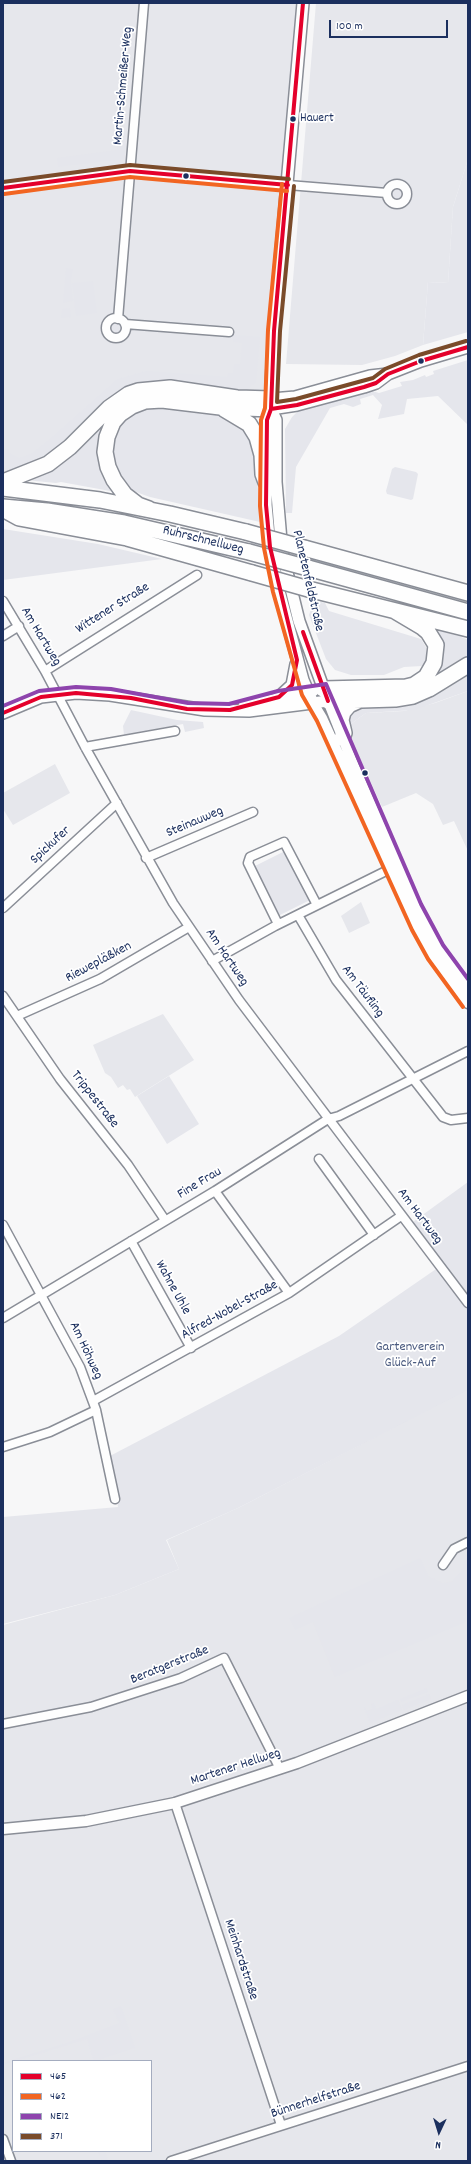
<!DOCTYPE html>
<html>
<head>
<meta charset="utf-8">
<style>
	body { margin:0 }
	#map { position:relative; width:471px; height:2164px; overflow:hidden; background:#f7f7f8; font-family:Dekko,sans-serif }
	canvas { display:block }
	.frame { position:absolute; inset:0; border:4px solid #1b2f5e; pointer-events:none }
	.legend { position:absolute; left:12px; top:2060px; width:140px; height:92px; box-sizing:border-box; background:#fff; border:1px solid #a4acbf; margin:0; padding:5px 7px; list-style:none; font-size:12px; color:#1b2f5e }
	.legend li { display:flex; align-items:center; gap:8px; height:20px }
	.legend b { width:20px; border:1px solid #a4acbf }
	.north { position:absolute; left:419px; top:2112px; width:40px; height:40px; -webkit-text-stroke:3px #fff; paint-order:stroke; rotate:184deg; font-size:11px; font-weight:700; line-height:16px; text-align:center; color:#1b2f5e }
	.north::after { content:''; display:block; margin:auto; width:14px; height:18px; background:#1b2f5e; clip-path:polygon(50% 0,100% 100%,50% 72%,0 100%) }
	.scale { position:absolute; left:329px; top:20px; width:119px; height:18px; box-sizing:border-box; border:2px solid #1b2f5e; border-top:0; padding-left:5px; font-size:12px; line-height:14px; white-space:nowrap; color:#1b2f5e; -webkit-text-stroke:3px #fff; paint-order:stroke }
</style>
</head>
<body>
<div id="map">
<canvas width="471" height="2164"></canvas>
<div class="frame"></div>
<ul class="legend">
<li><b style="height:5px;background:#e4002b"></b>465</li>
<li><b style="height:5px;background:#f26522"></b>462</li>
<li><b style="height:5px;background:#8e44ad"></b>NE12</li>
<li><b style="height:5px;background:#7a4b2a"></b>371</li>
</ul>
<div class="north">N</div>
<div class="scale">100 m</div>
</div>
<script>
const context = document.querySelector('canvas').getContext('2d');
context.lineJoin = 'round';
function fill(path, color) { context.fillStyle = color; context.fill(path, 'evenodd'); }
const poly = rows => new Path2D(rows.map(r => 'M' + r).join(''));
function trace(path, color, width, dash) { context.strokeStyle = color; context.lineWidth = width; context.lineCap = dash ? 'butt' : 'round'; context.setLineDash(dash || []); context.stroke(path); }
function drawText(font, color, halo, rows, align = 'center') {
  context.font = font + ' Dekko,sans-serif'; context.lineWidth = 3.5; context.setLineDash([]); context.textBaseline = 'middle'; context.strokeStyle = halo; context.fillStyle = color; for (const [text, x, y, turn = 0] of rows) {
    context.save(); context.translate(x, y); context.rotate((+turn || 0) * Math.PI / 180); context.textAlign = isNaN(turn) ? turn : align; if (halo) context.strokeText(text, 0, 0); context.fillText(text, 0, 0); context.restore();
  }
}
fill(poly([
	[3,3,300,3,285,182,132,168,3,185],
	[316,3,468,3,468,159,453,207,448,283,428,282,423,345,395,356,362,365,286,364],
	[130,174,285,187,268,395,254,396,3,475,3,190],
	[468,691,468,851,454,821,443,825,433,804,416,793,382,807,351,739,348,726,366,713,404,711,435,703],
	[55,764,70,793,13,825,3,809,3,793],
	[361,902,370,923,349,933,341,916],
	[163,1014,194,1060,135,1097,130,1089,127,1090,123,1085,118,1088,111,1077,105,1073,93,1045],
	[468,1389,468,2161,3,2161,3,1625,115,1595,179,1569,167,1540,240,1507],
	[13,2061,151,2061,151,2151,13,2151]
]), '#e6e7ec');
fill(poly([
	[118,133,126,134,124,159,58,167,57,158,117,150],
	[468,159,468,332,423,345,428,282,448,283,453,207],
	'392.5 194a4.5 4.5 0 1 1 9 0a4.5 4.5 0 1 1-9 0Z',
	[66,268,73,269,71,281,73,301,63,303],
	[93,281,97,313,76,316,72,283],
	[70,308,71,317,61,318,62,309],
	'110 329a6 6 0 1 1 12 0a6 6 0 1 1-12 0Z',
	[233,335,260,337,256,382,247,389,248,393,148,385,58,452,22,470,3,473,3,449,9,449,9,453,19,458,33,453,54,436,118,379,146,371,227,377,228,373,233,373,234,364,240,364,242,343,233,342],
	[468,360,468,425,438,396,407,399,404,414,378,419,382,405,373,395,360,399,361,404,353,407,344,404,330,408,296,467,292,513,286,513,285,429,292,417,298,411,372,391,379,393,402,386,400,382,413,380,425,375,426,377,434,374,433,371],
	[120,403,103,435,121,493,61,482,56,483,15,479],
	[161,407,229,417,247,434,252,443,256,459,260,522,150,497,133,491,122,483,114,472,109,445,124,417,144,409],
	[395,467,416,472,418,474,413,499,411,500,387,494,386,491,392,469],
	[3,529,98,544,162,559,3,580],
	[314,600,325,603,329,611,421,639,426,647,426,661,422,666,404,667,384,675,351,675,335,670,326,659,309,615],
	[429,628,459,636,468,640,468,660,430,679],
	[468,670,468,691,414,710,366,713,348,726,349,710],
	[131,710,177,720,203,722,204,728,185,732,183,724,124,735,123,726],
	[285,851,310,900,278,916,253,867],
	[169,1076,199,1124,167,1144,137,1096],
	[468,1182,468,1390,238,1508,166,1540,179,1569,115,1595,3,1624,3,1517,118,1507,108,1457,339,1336,439,1267,410,1224],
	[468,1554,468,1613,463,1616,466,1622,335,1677,313,1622,295,1630,289,1618,420,1558,428,1576,443,1583,453,1581,461,1572],
	[427,1688,428,1692,401,1702,400,1699],
	[429,1694,431,1699,404,1710,402,1705],
	[398,1700,402,1710,370,1723,364,1707,365,1707,367,1711,372,1709,371,1704,374,1703,376,1709],
	[121,2006,135,2048,101,2059,101,2061,94,2061,87,2039,3,2065,3,2063,75,2040,119,2023,113,2009],
	[98,2151,105,2151,108,2161,102,2161]
]), '#e5e6ec');
const minor = poly([
	'387 194a10 10 0 1 1 20 0a10 10 0 1 1-20 0Z',
	[288,185,387,193],
	'106 328a10 10 0 1 1 20 0a10 10 0 1 1-20 0Z',
	[118,319,144,3],
	[125,324,229,332],
	[3,601,45,671,85,747,173,903,239,1000,468,1303],
	[3,636,19,626],
	[45,671,197,575],
	[85,747,175,731],
	[146,858,253,812],
	[3,908,117,803],
	[298,915,336,980,443,1117,451,1120,468,1118],
	[278,924,248,863,250,857,284,842,317,905],
	[212,961,275,926,390,869],
	[3,996,60,1079,128,1165,165,1220],
	[17,1016,100,979,189,927],
	[319,1159,374,1235],
	[215,1191,289,1293],
	[3,1225,80,1367,96,1410,115,1499],
	[131,1241,191,1348],
	[3,1318,215,1191,328,1119,339,1116,468,1051],
	[93,1401,289,1293,401,1216],
	[3,1447,50,1432,96,1410],
	[443,1565,454,1549,468,1542],
	[3,1724,91,1707,181,1678,224,1658,280,1769],
	[175,1803,281,2125],
	[3,2139,11,2161],
	[171,2161,468,2066]
]);
const tertiary = poly([
	[3,188,130,171,288,185],
	[328,701,353,764,416,907,438,948,468,989],
	[313,703,322,718,417,927,433,955,468,1003],
	[3,1829,86,1821,175,1803,297,1763,468,1696]
]);
const secondary = poly([
	[303,3,274,331,271,387,271,409,267,420,266,505,270,547,279,591,303,680,313,703],
	[272,399,295,397,370,376,388,374,421,361,468,347],
	[271,409,297,405,364,387,376,383,388,374],
	[279,697,292,685,296,664],
	[244,706,313,691],
	[3,713,41,697,76,693,110,695,205,710,249,711,328,701,299,621,282,552,276,482,276,420,271,409]
]);
const motorway = poly([
	[224,409,249,424,257,437,262,455,263,474,266,482],
	[3,482,48,464,70,447,109,408,129,394,138,391,170,388,237,398,272,399],
	[3,488,100,500,170,514,246,532],
	[3,507,47,511,124,523,249,552],
	[3,509,19,518,127,538,252,573],
	[149,509,138,505,125,495,114,480,108,467,105,452,107,437,113,422,120,414,132,406,145,401,162,400,220,407,271,409],
	[304,548,468,593],
	[308,568,468,612],
	[312,590,468,629],
	[323,689,406,687,414,685,426,677,434,663,436,645,428,632,422,627,395,611],
	[328,701,395,699,413,696,429,689,468,665],
	[342,738,344,733,341,720,343,712,349,705,360,700]
]);
trace(minor, '#8a8e97', 11);
trace(tertiary, '#8a8e97', 13);
trace(secondary, '#8a8e97', 14);
trace(motorway, '#8a8e97', 18);
trace(minor, '#fefefe', 8);
trace(tertiary, '#fefefe', 10);
trace(secondary, '#fefefe', 11);
trace(motorway, '#fefefe', 15);
const motorwayBridge = poly([
	[246,532,304,548],
	[249,552,308,568],
	[252,573,312,590]
]);
trace(motorwayBridge, '#8a8e97', 18, []);
trace(motorwayBridge, '#fefefe', 15);
trace(poly([
	[3,188,130,171,288,185],
	[271,409,297,405,364,387,376,383,388,374,421,361,468,347],
	[303,632,328,701],
	[3,713,41,697,76,693,131,698,187,709,230,710,279,697,292,685,297,660,270,547,266,505,267,420,271,409,274,331,303,3]
]), '#e4002b', 4);
trace(poly([
	[282,184,268,330,265,408,261,420,260,506,264,548,273,592,302,695,317,721,412,930,428,959,463,1007],
	[4,194,130,177,287,191]
]), '#f26522', 4);
trace(poly([
	[3,706,39,691,76,687,111,689,188,703,229,704,278,691,326,684,421,904,443,945,468,979]
]), '#8e44ad', 4);
trace(poly([
	[3,182,130,165,289,179],
	[294,186,280,331,277,402,296,399,373,378,385,369,419,355,466,341]
]), '#7a4b2a', 4);
for (const [x, y, r, color] of [
	[293,119,3.5,"#1b2f5e"],
	[186,176,3.5,"#1b2f5e"],
	[421,361,3.5,"#1b2f5e"],
	[365,773,3.5,"#1b2f5e"]
]) { const dot = new Path2D(); dot.arc(x, y, r, 0, 2 * Math.PI); context.fillStyle = color; context.fill(dot); trace(dot, '#fff', 1.5); }
drawText('13px', '#1b2f5e', '#fff', [
	["Hauert",300,119]
], 'left');
drawText('14px', '#1b2f5e', '#fff', [
	["Martin-Schmeißer-Weg",124,86,-85],
	["Ruhrschnellweg",203,541,14],
	["Planetenfeldstraße",307,581,77],
	["Wittener Straße",113,609,-32],
	["Am Hartweg",40,637,59],
	["Steinauweg",195,823,-23],
	["Spickufer",51,846,-43],
	["Am Hartweg",226,958,56],
	["Riewepläßken",99,963,-28],
	["Am Täufling",362,992,53],
	["Trippestraße",94,1100,52],
	["Fine Frau",200,1184,-31],
	["Am Hartweg",419,1217,53],
	["Wahne Uhle",172,1288,61],
	["Alfred-Nobel-Straße",230,1311,-29],
	["Am Höhweg",85,1351,65],
	["Beratgerstraße",170,1666,-22],
	["Martener Hellweg",236,1768,-18],
	["Meinhardstraße",240,1960,72],
	["Bünnerhelfstraße",316,2101,-18]
]);
drawText('14px', '#4a5a7f', '#fff', [
	["Gartenverein",410,1348],
	["Glück-Auf",410,1364]
]);
</script>
</body>
</html>
